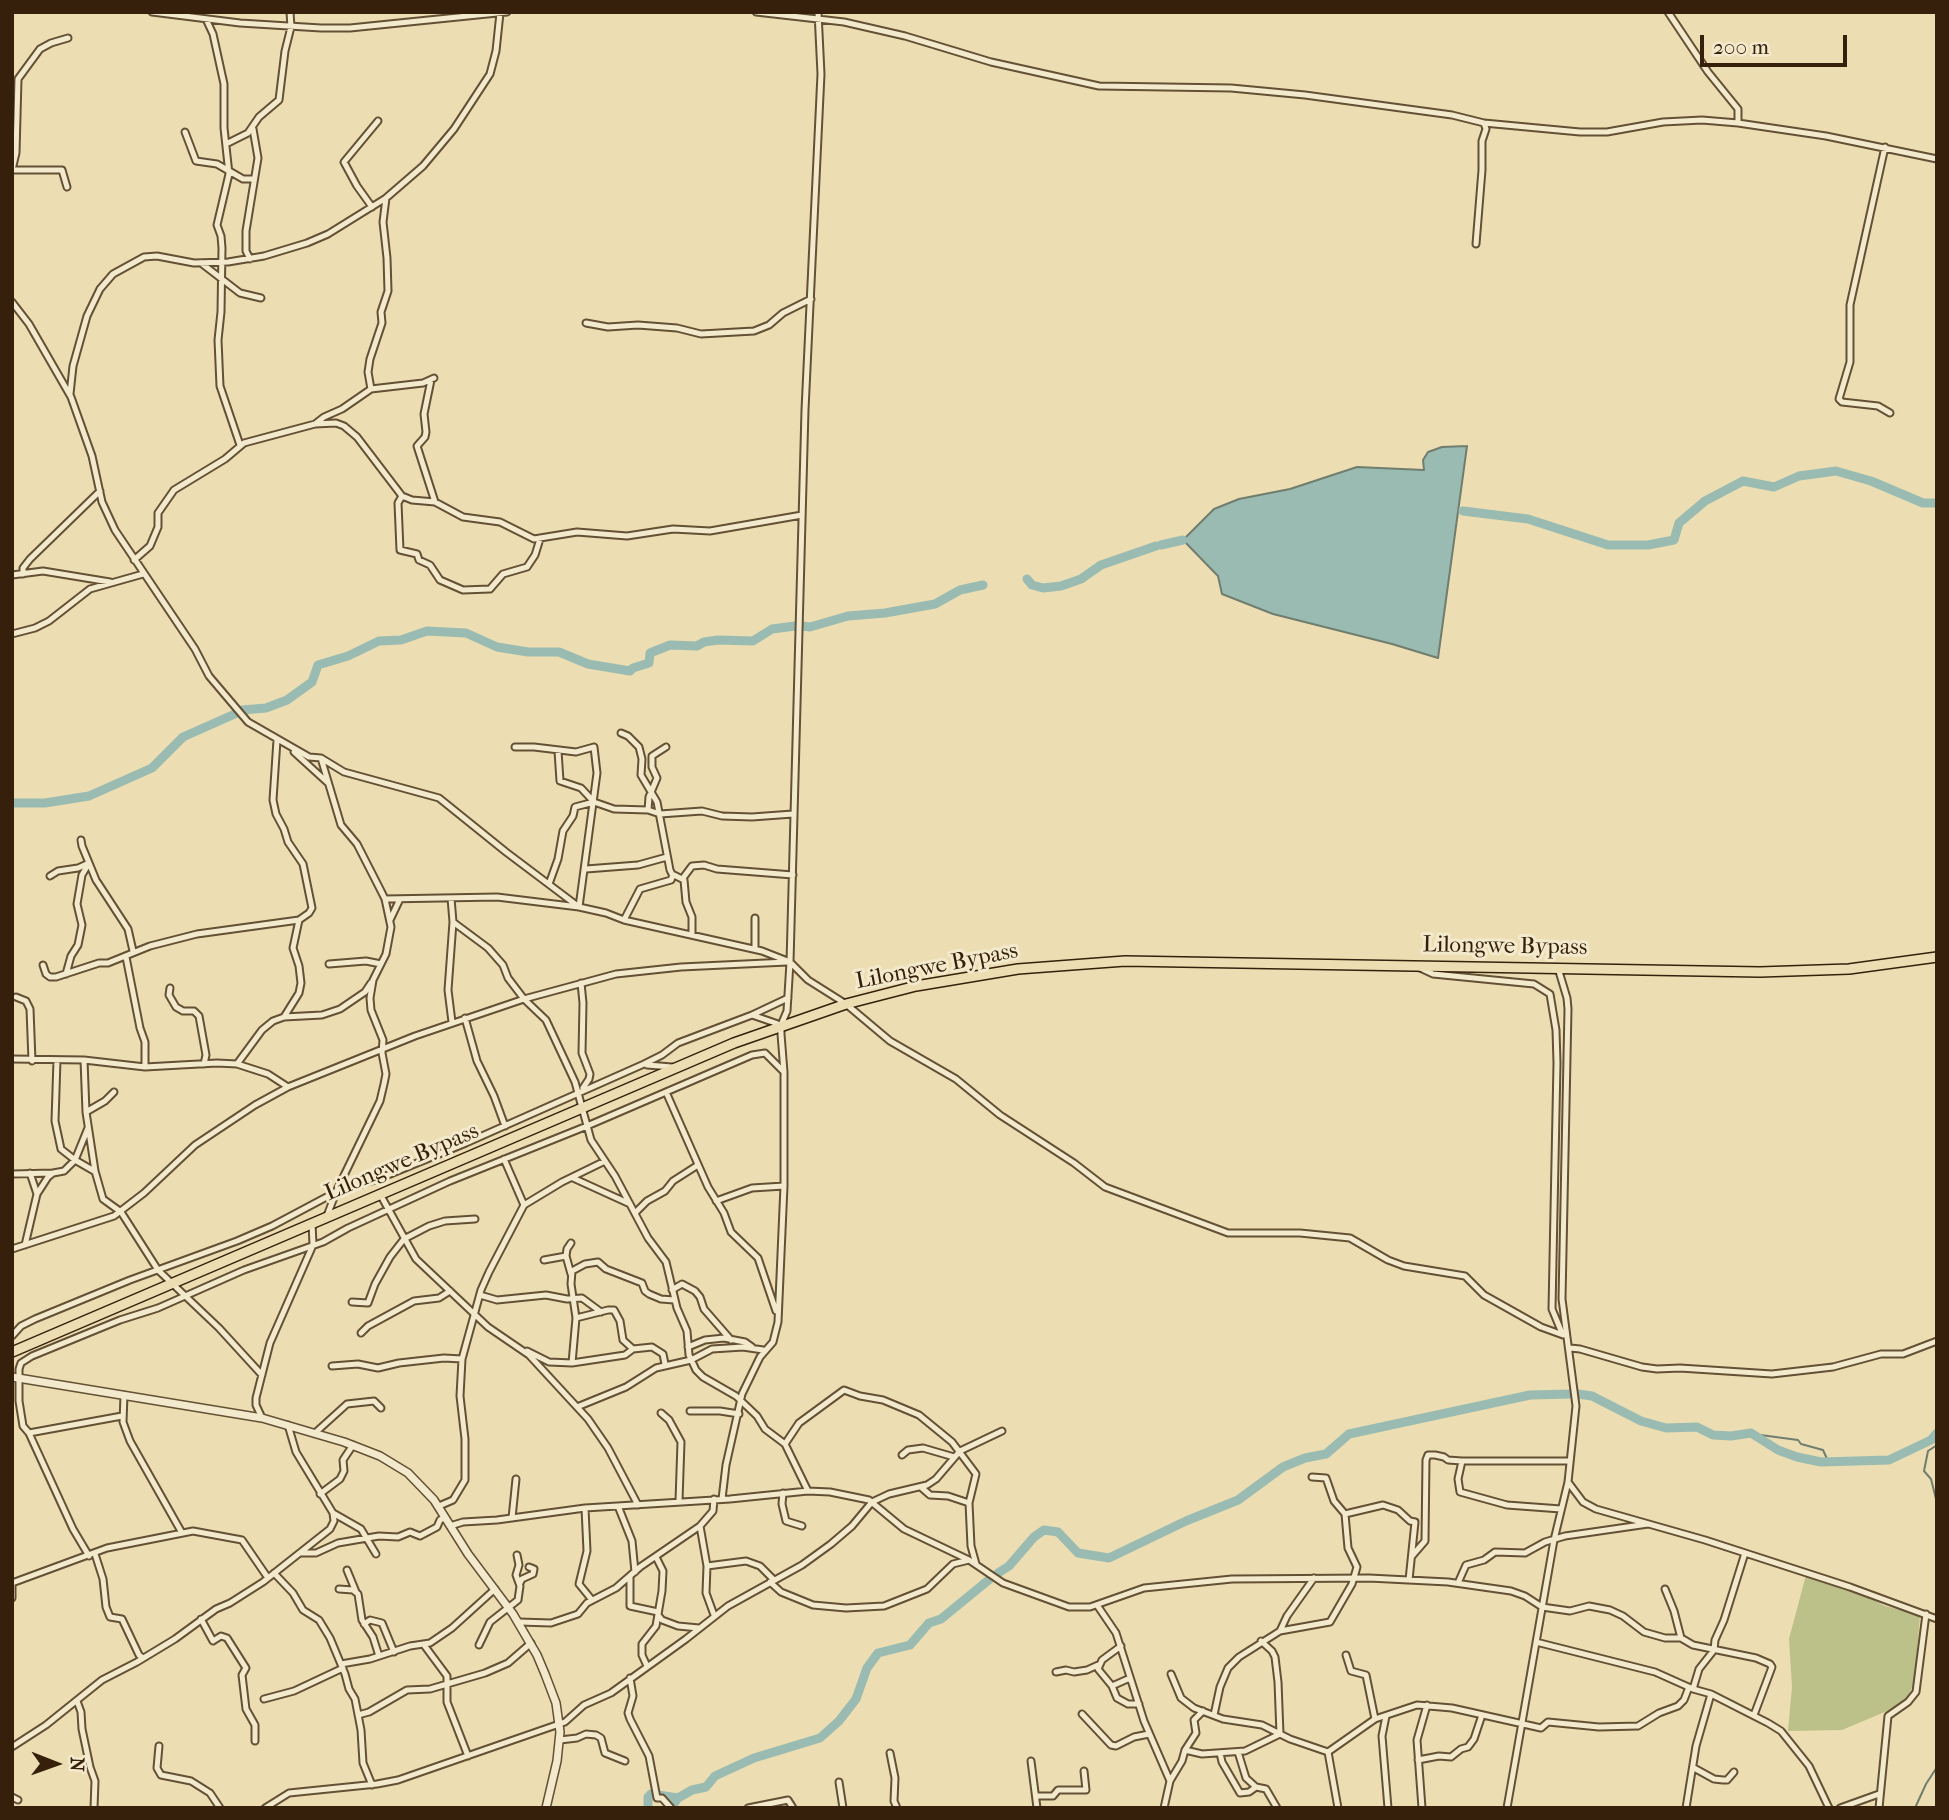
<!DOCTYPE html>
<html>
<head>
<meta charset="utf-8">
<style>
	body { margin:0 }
	#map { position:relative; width:1949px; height:1820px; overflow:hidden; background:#ecdeb2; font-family:"IM FELL French Canon",serif }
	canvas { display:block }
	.frame { position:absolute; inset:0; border:14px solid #36200b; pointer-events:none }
	.north { position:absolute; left:21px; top:1729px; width:70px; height:70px; -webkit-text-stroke:5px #f3eacd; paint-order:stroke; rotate:91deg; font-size:19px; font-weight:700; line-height:28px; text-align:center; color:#36200b }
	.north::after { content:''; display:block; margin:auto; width:24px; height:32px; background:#36200b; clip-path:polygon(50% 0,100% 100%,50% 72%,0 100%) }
	.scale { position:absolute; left:1700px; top:35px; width:147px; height:32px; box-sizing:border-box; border:4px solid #36200b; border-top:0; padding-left:9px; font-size:21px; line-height:24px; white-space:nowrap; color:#36200b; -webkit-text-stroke:5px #f3eacd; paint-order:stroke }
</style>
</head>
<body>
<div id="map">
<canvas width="1949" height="1820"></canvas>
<div class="frame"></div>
<div class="north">N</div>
<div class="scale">200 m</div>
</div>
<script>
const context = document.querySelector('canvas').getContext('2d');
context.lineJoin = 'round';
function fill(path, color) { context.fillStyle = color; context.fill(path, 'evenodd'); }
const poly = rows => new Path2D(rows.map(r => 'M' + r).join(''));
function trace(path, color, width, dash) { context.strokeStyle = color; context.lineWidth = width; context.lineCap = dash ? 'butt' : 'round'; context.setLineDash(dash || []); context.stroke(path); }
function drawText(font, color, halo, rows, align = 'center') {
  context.font = font + ' "IM FELL French Canon",serif'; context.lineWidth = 6; context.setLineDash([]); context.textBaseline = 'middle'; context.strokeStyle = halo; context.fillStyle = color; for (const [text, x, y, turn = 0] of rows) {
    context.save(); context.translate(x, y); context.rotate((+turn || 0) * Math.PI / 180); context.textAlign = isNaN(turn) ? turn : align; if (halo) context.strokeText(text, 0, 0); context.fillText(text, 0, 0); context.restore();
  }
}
fill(poly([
	[1806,1575,1857,1592,1885,1606,1920,1615,1915,1679,1906,1703,1842,1730,1788,1731,1792,1687,1789,1639]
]), '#bcc089');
const water = poly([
	[1467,446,1438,658,1392,644,1273,614,1222,594,1218,576,1183,540,1214,509,1239,499,1290,489,1357,467,1424,470,1423,460,1428,452,1442,447,1467,446]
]);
fill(water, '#99bbb1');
trace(water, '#717d6f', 2);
trace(poly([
	[1753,1434,1798,1440,1801,1444,1823,1450,1828,1461],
	[1937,1445,1928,1451,1924,1471,1931,1479,1937,1503],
	[1915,1808,1926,1784,1937,1767]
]), '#717d6f', 2);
trace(poly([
	[1463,511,1528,519,1608,545,1648,545,1674,540,1679,523,1705,501,1743,481,1774,487,1799,476,1836,471,1871,481,1923,503,1937,503],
	[1161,545,1183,540],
	[1027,579,1032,585,1043,588,1061,586,1081,579,1101,565,1156,546],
	[802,626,810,627,848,616,885,613,935,604,960,590,983,585],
	[242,710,266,708,287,700,312,682,318,665,348,656,379,641,401,640,427,631,466,633,497,647,528,652,559,652,588,664,630,671,633,668,649,663,650,653,670,645,697,646,704,642,718,640,753,641,772,629,795,626],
	[12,803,45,803,89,796,152,768,183,737,237,713],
	[1578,1394,1592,1396,1641,1421,1666,1428,1697,1427,1713,1435,1731,1436,1751,1433,1778,1450,1797,1457,1821,1462,1889,1460,1931,1440,1937,1433],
	[998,1573,1009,1566,1034,1537,1044,1530,1058,1532,1078,1553,1109,1558,1186,1521,1238,1500,1283,1467,1305,1458,1326,1454,1349,1434,1530,1395,1572,1394],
	[648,1808,648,1797,651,1794,678,1798],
	[671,1808,678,1798,692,1790,706,1787,715,1776,754,1758,820,1738,839,1721,856,1699,867,1668,878,1653,910,1645,929,1623,941,1619,991,1578]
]), '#99bbb1', 9);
const minor = poly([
	[152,12,240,23,321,28,350,28,507,12],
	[756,12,844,22,905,36,991,62,1099,86,1231,88,1305,95,1452,115,1484,123,1580,132,1607,132,1663,122,1702,120,1738,123,1826,136,1937,159],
	[1668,12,1708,72,1738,109,1738,123],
	[206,19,213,34,224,84,224,128,229,174,217,225,221,236,222,248,221,312,218,340,220,386,240,445],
	[185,132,196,161,217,164,243,179,253,179],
	[226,144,248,133,259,117,279,100,285,51,291,27,290,12],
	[1885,147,1850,305,1850,362,1839,399,1842,402,1878,406,1890,413],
	[12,170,16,153,18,79,40,49,51,43,68,38],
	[12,170,62,170,67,187],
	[372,207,357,186,344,162,378,121],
	[1476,244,1482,170,1482,141,1486,129,1484,123],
	[250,259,246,251,246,231,258,158,253,129],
	[201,263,240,293,261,298],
	[12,302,29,324,71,397,92,456,102,502,115,530,195,649,209,676,248,722,309,757,321,758,344,772,439,798,506,852,579,907,597,773,594,747,576,752,534,747,515,747],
	[586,323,608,327,638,325,677,328,701,334,754,331,769,325,783,313,811,299],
	[431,380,424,414,426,432,425,437,417,446,435,502],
	[371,389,423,383,434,378],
	[70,394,73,366,87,316,100,289,113,274,144,257,157,256,194,263,228,262,264,256,307,243,328,234,386,198,423,166,454,129,490,74,496,51,500,13],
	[315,424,324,417,342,409,371,389,368,372,370,359,382,323,381,312,388,291,387,258,383,222,386,198],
	[402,496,398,503,400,550,417,554,419,560,430,565,440,580,463,590,490,589,503,574,527,567,535,555,540,539],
	[134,560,150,546,158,527,158,513,174,490,225,459,244,443,315,424,336,423,344,426,357,437,402,496,412,500,435,502,463,517,500,522,534,539,577,532,627,536,673,529,710,531,802,515],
	[23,574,23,568,30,559,100,491],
	[12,575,43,571,110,582],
	[12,634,35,628,49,621,90,589,143,574],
	[621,733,628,736,639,747,642,759,641,775,657,802,670,870,672,874,684,880,686,902,692,917,692,935],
	[558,751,560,781,581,788,594,802,614,809,648,810,660,814,702,811,722,816,752,817,793,814],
	[294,752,328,783],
	[321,758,341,825,357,844,380,889,385,899,391,927,386,954,373,980,370,998,371,1010,383,1040,382,1053,386,1074,384,1084,380,1101,336,1192,327,1216],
	[648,810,649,797,657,778,652,767,652,756,666,747],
	[81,840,82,846,96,880,128,929,133,951],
	[586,869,638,865,667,857],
	[50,876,58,871,78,868,89,863,82,875,77,904,82,925,78,945,71,956,66,974],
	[683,878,692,866,704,865,717,869,793,875],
	[549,884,558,859,563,831,573,816,575,807,594,802],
	[451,898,453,922,448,990,452,1022],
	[385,899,497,897,579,907,606,913,624,920,762,951,790,962,808,980,846,1004,890,1041,956,1079,1000,1115,1074,1163,1105,1187,1228,1233,1300,1233,1350,1238,1388,1260,1404,1266,1465,1276,1484,1295,1541,1327,1563,1335],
	[755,918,755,949],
	[390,920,400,899],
	[624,920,640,889,671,880,673,875],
	[453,922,488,948,503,965,508,978,524,999,546,1020,575,1082,591,1140,615,1176,648,1238,666,1262,677,1308,687,1331,689,1355,696,1370,703,1377,736,1396,757,1416,765,1429,785,1444,808,1491],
	[126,957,140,1028,145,1042,145,1067],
	[329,964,366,961,381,964],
	[43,965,46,974,50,977,56,977,99,963,108,963,150,946,197,934,299,920,309,913,312,908,303,864,288,842,284,829,276,814,273,800,277,740],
	[1420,968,1433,974,1534,984,1550,994,1556,1030,1557,1063,1552,1309,1562,1333],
	[581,983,583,1003,582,1053,590,1074,589,1079,583,1088],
	[170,988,169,995,176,1007,183,1011,194,1011,199,1016,206,1055,204,1064],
	[16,997,26,1001,30,1009,32,1061],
	[752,1015,781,1025],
	[284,1017,299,993,301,983,299,966,293,948,299,920],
	[465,1018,477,1061,494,1096,505,1126],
	[12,1059,84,1060,145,1067,217,1063,237,1064,268,1074,288,1087],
	[57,1060,55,1121,61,1149,75,1160,94,1171],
	[84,1060,86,1112,95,1171,103,1199,121,1212,158,1270,219,1328,262,1375],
	[237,1064,262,1030,273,1021,284,1017,322,1015,340,1009,365,992,371,983],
	[647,1065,672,1067],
	[666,1092,708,1187,724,1213,731,1232,758,1258,776,1311],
	[86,1112,105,1101,114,1092],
	[504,1159,524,1205],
	[12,1174,53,1173],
	[573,1178,630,1204],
	[37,1194,48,1177,53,1173,64,1171,75,1160,88,1128],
	[380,1194,416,1259,488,1327,529,1355,588,1419,608,1448,638,1505],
	[716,1201,752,1188,784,1186],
	[636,1212,647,1201,665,1191,673,1181,698,1165],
	[25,1245,37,1194,30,1173],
	[12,1249,114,1216,144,1193,195,1145,255,1105,288,1087,415,1036,524,999,616,974,681,967,787,962],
	[544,1260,566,1256],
	[571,1274,566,1256,567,1249,571,1243],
	[672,1290,682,1284,695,1291,700,1297,704,1309,731,1340],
	[480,1295,497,1300,546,1295,567,1299,582,1298,601,1312],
	[352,1302,368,1303,375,1284,390,1257,404,1239,429,1226,445,1221,475,1219],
	[576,1318,608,1310,614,1310,620,1321,623,1340,633,1349],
	[361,1333,368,1326,414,1301,439,1298,450,1291],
	[12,1336,21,1326,35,1319,130,1280,237,1241,272,1226,336,1192,378,1179,466,1143,644,1064,662,1055,678,1043,752,1015,788,998],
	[688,1347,705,1340,724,1338,745,1342,752,1347],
	[1570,1348,1580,1349,1642,1367,1657,1369,1680,1368,1772,1374,1833,1367,1881,1354,1903,1354,1937,1341],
	[527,1351,549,1362,572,1363,625,1355,633,1349,652,1347,663,1354,665,1364],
	[572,1363,576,1318,571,1284,572,1271,585,1264,598,1262,606,1269,642,1283,645,1291,649,1294,661,1299,674,1300],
	[332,1366,358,1364,378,1368,399,1363,444,1358,462,1359],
	[124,1395,123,1422,130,1441,182,1533],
	[577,1407,626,1387,656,1368,691,1360,712,1349,743,1347,763,1350],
	[690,1411,720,1411,739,1414],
	[661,1413,669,1420,681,1442,679,1501],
	[262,1418,256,1405,256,1398,270,1343,313,1245,312,1223],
	[29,1433,122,1416],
	[315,1433,347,1404,374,1401,381,1408],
	[785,1444,799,1423,844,1390,860,1396,883,1400,919,1415,952,1442,976,1474,969,1503,971,1546,976,1564],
	[902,1455,908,1450,923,1448,954,1457],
	[1462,1461,1458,1479,1460,1492,1507,1505,1561,1509],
	[1312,1477,1326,1478,1334,1501,1345,1514],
	[1568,1482,1583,1502,1596,1509,1705,1540,1850,1587,1937,1619],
	[922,1488,930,1495,948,1496,969,1503],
	[783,1493,782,1504,786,1521,802,1526],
	[320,1494,340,1479,344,1471,343,1460,353,1445],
	[722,1499,726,1465,742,1394,760,1357,773,1342,778,1322,784,1186,784,1072,781,1034,781,1025,787,1011,790,962,805,410,821,74,818,12],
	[439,1506,453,1500,465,1480,465,1439,460,1396,462,1359,481,1290,489,1272,524,1205,562,1182,605,1161],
	[618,1506,632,1541,635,1572],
	[585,1508,587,1551,579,1584,592,1600],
	[333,1513,361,1529,376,1554],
	[512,1518,516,1479],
	[450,1526,463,1522,497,1520,585,1508,730,1499,808,1491,830,1492,869,1500,904,1529,969,1560,1003,1583,1069,1607,1090,1607,1144,1588,1232,1579,1369,1578,1448,1582,1511,1591,1525,1596,1542,1607,1570,1611,1589,1606,1610,1610,1623,1616,1644,1632,1665,1638,1681,1638],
	[700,1526,707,1566,706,1593,714,1615],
	[301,1553,316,1553,338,1543,379,1536,398,1537,410,1532,420,1536,437,1527,440,1520,445,1517],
	[95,1554,103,1579,106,1607,110,1617,122,1619,139,1655,143,1658],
	[89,1556,73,1529,29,1433,23,1426,19,1401,19,1369,21,1363,32,1356,120,1320,158,1308,244,1270,323,1242,348,1228,450,1181,587,1126,752,1055,765,1053,784,1072],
	[1412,1556,1425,1541,1426,1460,1428,1455,1435,1455,1444,1457,1448,1460,1462,1461,1570,1461],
	[707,1566,746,1561,760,1566,774,1580],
	[347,1570,356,1592],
	[274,1573,293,1593,303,1610,319,1620,330,1638,345,1674,349,1689,355,1699,361,1730,363,1763,372,1785],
	[630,1576,630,1606,658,1612],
	[770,1582,781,1592,813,1605,846,1608,884,1606,927,1589,953,1564,969,1560],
	[12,1583,107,1548,193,1531,242,1540,268,1578],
	[520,1583,522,1579,533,1574,534,1569,529,1567],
	[1458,1583,1466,1565,1484,1560,1495,1552,1525,1553,1545,1542,1565,1536,1648,1524],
	[12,1584,12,1598],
	[339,1589,353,1590,358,1594,362,1620,373,1637,379,1656],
	[1665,1589,1674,1611,1681,1638,1693,1645,1756,1658,1770,1664,1772,1667,1754,1715],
	[1097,1605,1116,1633,1144,1721,1170,1781],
	[658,1615,662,1620,678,1626,699,1628],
	[201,1619,213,1641,221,1636,227,1638,246,1668,242,1675,246,1709,255,1725,255,1741],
	[519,1622,551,1623,578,1614,587,1603,616,1588,640,1567,700,1526,713,1511,714,1499],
	[364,1624,370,1620,382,1623,394,1652],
	[1280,1631,1330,1622,1352,1584,1357,1567,1348,1548,1345,1514,1383,1505,1398,1510,1410,1521,1415,1522,1409,1580],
	[1536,1642,1655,1672,1693,1689,1711,1694,1768,1723,1781,1731,1809,1766,1829,1808],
	[424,1645,447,1676,447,1702,468,1756],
	[479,1645,490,1622,518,1600,520,1586,516,1575,519,1565,517,1555],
	[1121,1646,1102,1660,1098,1669,1112,1686,1117,1698,1128,1704,1139,1704],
	[1346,1655,1351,1671,1366,1675,1375,1719],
	[341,1664,370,1659,410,1646,430,1643,452,1628,495,1589],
	[647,1666,642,1655,642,1644,656,1626,662,1591,663,1571,656,1557],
	[1056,1672,1066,1670,1074,1672,1087,1670,1098,1665],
	[1171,1674,1181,1698,1194,1708,1223,1719,1262,1725,1290,1739,1328,1752],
	[630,1678,633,1696,628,1713,630,1719,649,1756,657,1798,662,1798,671,1808],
	[1112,1686,1130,1678],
	[1693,1689,1699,1669,1714,1650,1715,1640,1724,1620,1745,1553],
	[264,1699,294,1691,343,1668],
	[77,1701,81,1712,82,1729,90,1767,95,1781,94,1808],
	[1082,1714,1111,1745,1116,1746,1134,1737,1149,1734],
	[358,1715,369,1712,407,1690,430,1689,485,1673,508,1663,531,1643],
	[1214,1715,1220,1687,1228,1668,1239,1657,1280,1631,1287,1616,1314,1578],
	[1386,1716,1382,1736,1388,1808],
	[560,1740,577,1738,586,1734,596,1735,601,1738,605,1753,625,1761],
	[159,1746,157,1768,161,1775,191,1781,210,1793,220,1808],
	[12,1747,46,1725,102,1680,137,1662,175,1639,216,1609,230,1603,263,1582,330,1529,334,1521,333,1513,296,1452,288,1425],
	[1185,1750,1202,1754,1245,1751,1280,1734,1278,1682,1275,1657,1272,1651,1261,1641],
	[1238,1752,1246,1778,1256,1787,1266,1789,1277,1808],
	[1328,1752,1375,1719,1417,1705,1452,1708,1541,1728,1548,1722,1599,1727,1638,1726,1659,1713,1678,1706,1684,1700,1689,1687],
	[1328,1752,1338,1808],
	[890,1753,895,1778,894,1801,897,1808],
	[1220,1753,1222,1762,1240,1793,1249,1792,1256,1787],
	[1418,1760,1439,1756,1451,1757,1461,1749,1468,1747,1474,1739,1482,1715],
	[1031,1761,1037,1808],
	[1694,1768,1714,1779,1723,1780,1727,1780,1734,1772],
	[839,1782,843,1808],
	[1036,1796,1053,1796,1058,1790,1086,1790,1084,1771],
	[12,1797,18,1800],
	[265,1808,289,1793,377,1784,398,1780,565,1722,584,1705,611,1693,686,1639,728,1606,802,1565,831,1544,852,1526,872,1502,889,1494,927,1485,936,1479,960,1451,1002,1431],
	[748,1808,788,1800,793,1808],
	[1164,1808,1170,1781,1182,1761,1185,1750,1196,1733,1194,1720,1203,1711],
	[1422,1808,1417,1740,1427,1705],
	[1507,1808,1554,1540,1568,1482,1576,1406,1562,1299,1568,1009,1567,998,1558,968],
	[1686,1808,1696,1746,1711,1694],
	[1840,1808,1879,1794],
	[1879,1808,1888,1716,1908,1702,1916,1692,1926,1614]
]);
const tertiary = poly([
	[12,1377,262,1418,344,1442,380,1456,408,1473,434,1500,468,1554,513,1614,537,1655,545,1674,556,1703,560,1732,557,1761,546,1808]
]);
const primary = poly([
	[12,1352,734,1043,846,1004,916,986,1018,969,1125,961,1760,972,1849,969,1937,957]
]);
trace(minor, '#645035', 9);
trace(tertiary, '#645035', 10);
trace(primary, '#36200b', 12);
trace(minor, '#f3eacd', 5);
trace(tertiary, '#f3eacd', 7);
trace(primary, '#ecdeb2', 9);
drawText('23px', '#36200b', '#f3eacd', [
	["Lilongwe Bypass",1505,947,1],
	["Lilongwe Bypass",937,967,-11],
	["Lilongwe Bypass",402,1163,-23]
]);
</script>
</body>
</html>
